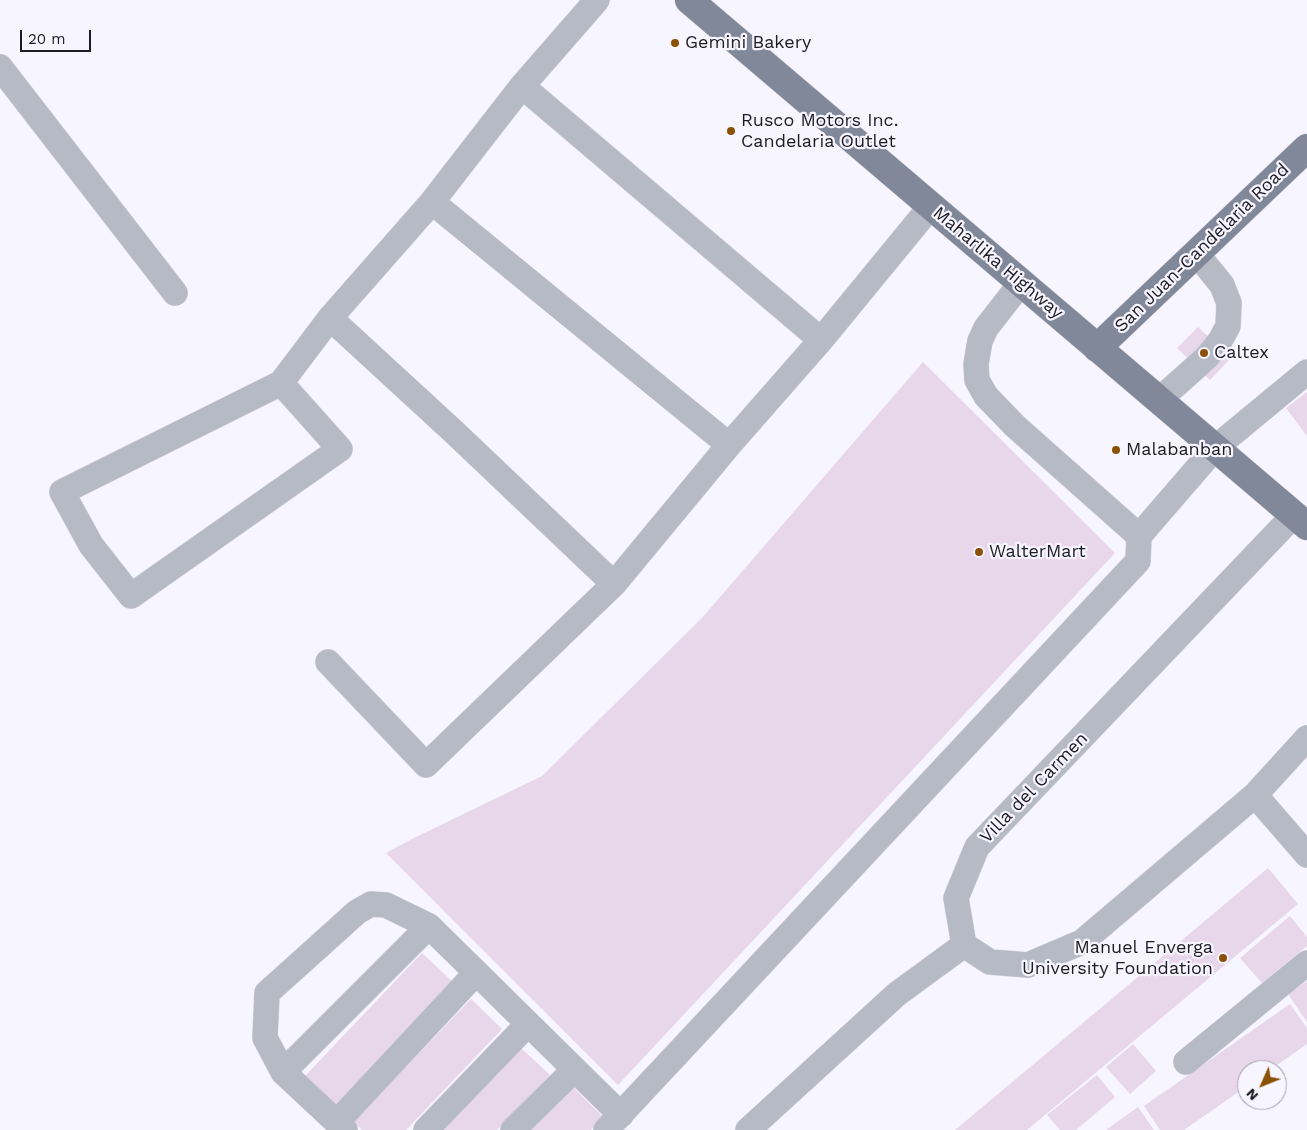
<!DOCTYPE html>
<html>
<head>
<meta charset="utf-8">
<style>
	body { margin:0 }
	#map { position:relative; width:1307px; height:1130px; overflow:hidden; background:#f7f5ff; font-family:"Work Sans",sans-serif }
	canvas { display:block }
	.north { position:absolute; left:1237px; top:1060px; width:50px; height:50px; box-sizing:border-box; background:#f7f5ff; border:1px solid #a09ea7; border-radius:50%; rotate:226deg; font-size:14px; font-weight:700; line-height:20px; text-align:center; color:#1d1c24 }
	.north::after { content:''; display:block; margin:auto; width:18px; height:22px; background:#8a5105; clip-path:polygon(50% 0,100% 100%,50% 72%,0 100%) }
	.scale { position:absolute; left:20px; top:30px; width:71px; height:22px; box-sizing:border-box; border:2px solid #1d1c24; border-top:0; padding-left:6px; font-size:15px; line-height:18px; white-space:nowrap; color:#1d1c24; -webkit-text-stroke:4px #f7f5ff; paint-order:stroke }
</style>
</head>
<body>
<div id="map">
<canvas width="1307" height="1130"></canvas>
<div class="north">N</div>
<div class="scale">20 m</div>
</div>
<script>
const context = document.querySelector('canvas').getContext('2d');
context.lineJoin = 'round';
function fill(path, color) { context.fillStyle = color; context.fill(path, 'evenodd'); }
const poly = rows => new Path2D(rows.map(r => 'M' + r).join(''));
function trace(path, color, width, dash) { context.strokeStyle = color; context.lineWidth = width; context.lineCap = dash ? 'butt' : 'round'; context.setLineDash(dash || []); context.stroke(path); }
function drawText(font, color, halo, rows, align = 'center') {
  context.font = font + ' "Work Sans",sans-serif'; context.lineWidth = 4.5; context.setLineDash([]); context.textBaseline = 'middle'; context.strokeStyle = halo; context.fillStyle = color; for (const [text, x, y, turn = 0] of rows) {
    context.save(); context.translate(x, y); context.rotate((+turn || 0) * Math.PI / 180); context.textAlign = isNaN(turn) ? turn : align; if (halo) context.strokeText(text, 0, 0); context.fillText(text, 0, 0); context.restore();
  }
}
fill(poly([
	[1198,327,1231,358,1210,380,1177,348],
	[923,362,1115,553,618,1085,386,853,412,839,542,776,702,618],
	[1307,392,1307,436,1286,408],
	[1268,868,1298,904,1027,1130,955,1130],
	[1290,916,1307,937,1307,946,1262,983,1240,958],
	[422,953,453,982,336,1106,305,1076],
	[1307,981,1307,1022,1288,994],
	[471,999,502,1029,406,1130,362,1130,353,1122],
	[1290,1004,1307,1028,1307,1044,1270,1070,1247,1070,1247,1086,1184,1130,1160,1130,1144,1106],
	[1133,1044,1156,1071,1130,1094,1106,1067],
	[518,1045,550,1075,497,1130,438,1130],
	[1097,1075,1115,1097,1076,1130,1060,1130,1047,1115],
	[573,1087,603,1117,591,1130,530,1130],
	[1138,1107,1154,1130,1106,1130]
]), '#e8d6eb');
const minor = poly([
	[0,67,175,293],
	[522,86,821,340],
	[432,202,729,445],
	[1021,283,986,328,980,341,976,364,977,380,986,396,1015,426,1139,536],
	[330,318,454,432,614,584],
	[281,383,340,449,131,596,91,545,62,492,281,383,330,318,432,202,522,86,597,0],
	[1159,400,1206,358,1220,341,1228,326,1229,303,1222,285,1196,253],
	[1294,515,977,847,956,898,964,945,990,962,1028,965,1082,942,1255,795,1307,738],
	[328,662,426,765,614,584,729,445,821,340,931,206],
	[1255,795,1307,855],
	[1186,1062,1307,963],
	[283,1072,429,926],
	[337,1122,476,973],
	[345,1130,283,1072,265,1038,267,993,357,912,371,904,386,905,429,926,621,1115],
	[426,1130,528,1024],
	[513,1130,574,1070],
	[606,1130,1138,561,1139,536,1215,448,1307,372],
	[748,1130,897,994,964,945]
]);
const major = poly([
	[689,0,1307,526],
	[1097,348,1307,148]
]);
trace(minor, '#d4d2dc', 26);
trace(major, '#d4d2dc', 29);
trace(minor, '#b6bac5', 25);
trace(major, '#81889a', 28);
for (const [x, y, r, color] of [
	[675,43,5,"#8a5105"],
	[731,131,5,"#8a5105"],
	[1204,353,5,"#8a5105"],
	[1116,450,5,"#8a5105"],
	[979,552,5,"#8a5105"],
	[1223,958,5,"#8a5105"]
]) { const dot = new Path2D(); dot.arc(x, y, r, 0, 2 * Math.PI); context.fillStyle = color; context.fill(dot); trace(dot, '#f7f5ff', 2); }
drawText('18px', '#1d1c24', '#f7f5ff', [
	["Gemini Bakery",685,43],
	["Rusco Motors Inc.",741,121],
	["Candelaria Outlet",741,142],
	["Caltex",1214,353],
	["Malabanban",1126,450],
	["WalterMart",989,552],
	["Manuel Enverga",1213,948,"right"],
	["University Foundation",1213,969,"right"]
], 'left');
drawText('18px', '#1d1c24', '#f7f5ff', [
	["San Juan-Candelaria Road",1202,248,-44],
	["Maharlika Highway",998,263,40],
	["Villa del Carmen",1034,788,-46]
]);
</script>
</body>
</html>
